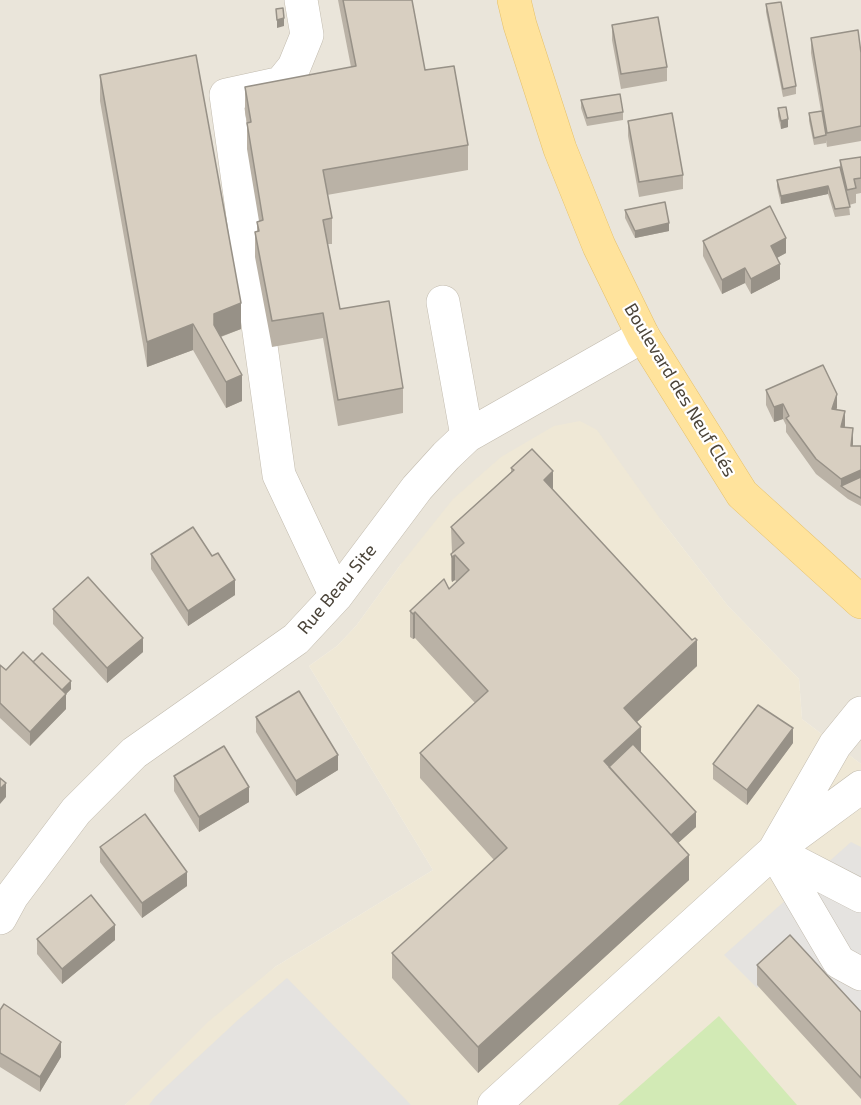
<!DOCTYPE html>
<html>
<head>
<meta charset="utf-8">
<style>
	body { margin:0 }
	canvas { display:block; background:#f6f3ec }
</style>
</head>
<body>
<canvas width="861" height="1105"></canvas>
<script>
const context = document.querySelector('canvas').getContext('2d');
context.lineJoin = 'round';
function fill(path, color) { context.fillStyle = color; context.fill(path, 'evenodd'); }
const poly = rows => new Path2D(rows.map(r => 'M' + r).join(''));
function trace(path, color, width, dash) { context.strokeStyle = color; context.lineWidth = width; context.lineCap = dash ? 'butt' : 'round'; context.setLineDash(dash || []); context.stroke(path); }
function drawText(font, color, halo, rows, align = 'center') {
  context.font = font + ' "Exo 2",sans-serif'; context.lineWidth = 4.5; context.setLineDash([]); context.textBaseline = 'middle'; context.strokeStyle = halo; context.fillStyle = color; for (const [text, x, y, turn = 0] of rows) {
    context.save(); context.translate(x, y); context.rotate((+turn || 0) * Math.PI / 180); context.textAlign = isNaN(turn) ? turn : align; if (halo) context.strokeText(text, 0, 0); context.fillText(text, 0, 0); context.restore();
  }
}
fill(poly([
	[0,0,861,0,861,764,802,719,799,679,728,606,661,520,401,564,356,626,337,646,309,666,433,870,275,967,125,1105,0,1105]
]), '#eae5da');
fill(poly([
	[580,421,597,430,661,520,728,606,799,679,802,719,861,764,861,1105,125,1105,209,1021,275,967,433,870,309,666,337,646,356,626,401,564,453,499,501,457,554,426]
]), '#efe8d6');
fill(poly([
	[719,1016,797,1105,618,1105]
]), '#d2eab5');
fill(poly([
	[851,842,861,847,861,1035,790,957,757,988,724,955],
	[287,978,411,1105,149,1105,155,1097,239,1019]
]), '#e5e3e0');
const minor = poly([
	[301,0,307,35,294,67,281,83,226,95,279,475,336,596],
	[443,302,467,436],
	[861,713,835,745,774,851,861,787],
	[774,851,839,962,861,974],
	[774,851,861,896],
	[0,918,12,896,76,811,134,753,296,639,336,596,417,488,446,456,467,436,643,336],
	[494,1105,774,851]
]);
const major = poly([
	[514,0,520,25,560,149,599,246,643,336,742,494,861,602]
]);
trace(minor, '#c2bbae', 34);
trace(major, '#e6c16a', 34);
trace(minor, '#fff', 33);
trace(major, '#ffe39c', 33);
fill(poly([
	[338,0,412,0,425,70,468,145,468,170,327,195,332,218,332,244,327,244,340,309,403,388,403,413,338,426,323,338,272,347,255,257,255,232,257,231,257,222,259,221,247,149,247,123,245,112,245,87,351,67],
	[766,4,796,86,796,94,783,97,766,12],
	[612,25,667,67,667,81,621,89,612,40],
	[811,38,861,53,861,141,827,147,826,140,826,143,814,145,809,121,809,113,821,111,811,53],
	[100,75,241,329,221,337,242,401,226,408,193,350,147,367,100,101],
	[581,100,623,112,623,120,587,126,581,108],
	[778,108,788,127,781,129,778,116],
	[628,121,683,175,683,189,639,197,628,136],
	[861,157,861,193,856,194,856,203,849,205,850,215,835,217,828,194,781,204,777,187,777,180,840,167,840,160],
	[625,210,669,231,635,238,625,218],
	[703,241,786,253,777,258,780,279,751,294,745,283,722,294,703,256],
	[766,390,836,409,845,426,844,427,853,443,853,446,861,446,861,506,848,499,816,474,786,432,786,425,783,419,774,422,766,405],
	[511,468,553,490,697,666,637,722,641,753,696,827,678,843,689,880,478,1073,392,978,392,953,494,860,420,778,420,753,475,703,415,638,413,639,410,637,410,611,449,589,457,582,455,580,452,582,451,580,451,554,452,553,451,527,511,472],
	[151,554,235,595,188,626,151,569],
	[53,609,143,652,107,683,53,624],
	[33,662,71,689,66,694,66,709,30,746,0,718,0,665,6,670],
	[256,717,338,770,296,796,256,732],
	[793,743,747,805,713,779,713,764],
	[174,776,249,802,199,832,174,791],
	[100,847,187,886,142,918,100,862],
	[37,939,115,940,62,984,37,954],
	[757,965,861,1012,861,1099,757,985],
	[0,1010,61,1057,40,1092,0,1067]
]), '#bab2a6');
fill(poly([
	[284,18,284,26,277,28,277,20],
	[788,119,788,127,781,129,781,121],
	[828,186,828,194,781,204,781,196],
	[669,223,669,231,635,238,635,231],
	[786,238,786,253,771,261,771,246],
	[780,264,780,279,751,294,751,279],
	[745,268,745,283,722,294,722,280],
	[241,303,241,329,214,339,214,314],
	[193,324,193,350,147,367,147,342],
	[242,375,242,401,226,408,226,382],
	[837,394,837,408,832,423,832,409],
	[783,404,783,419,774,422,774,407],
	[845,411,845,426,841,442,841,427],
	[853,428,853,443,851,461,851,446],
	[861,470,861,484,841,486,841,479],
	[553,471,553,497,544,480],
	[455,555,455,580,452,582,452,557],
	[235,580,235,595,188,626,188,611],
	[415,612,415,638,413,639,413,614],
	[143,638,143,652,107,683,107,668],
	[697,640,697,666,624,734,624,708],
	[71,681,71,689,58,702,58,694],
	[66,694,66,709,30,746,30,732],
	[641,727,641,753,611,780,604,761],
	[793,728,793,743,747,805,747,790],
	[338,755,338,770,296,796,296,781],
	[6,783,6,797,0,804,0,789],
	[249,787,249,802,199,832,199,817],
	[696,812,696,827,666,854,666,839],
	[689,855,689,880,478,1073,478,1047],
	[187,872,187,886,142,918,142,903],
	[115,925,115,940,62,984,62,969],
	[61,1042,61,1057,40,1092,40,1077]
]), '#979187');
const building = poly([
	[343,0,412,0,425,70,454,66,468,145,323,170,332,218,323,220,340,309,389,301,403,388,338,400,323,313,272,321,255,232,259,231,257,222,263,220,247,123,251,122,245,87,356,66,343,0],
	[781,2,796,86,783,89,766,4,781,2],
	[283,8,284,18,277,20,276,9,283,8],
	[658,17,667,67,621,74,612,25,658,17],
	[858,30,861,53,861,126,827,133,811,38,858,30],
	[196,55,241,303,214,314,214,325,242,375,226,382,193,324,147,342,100,75,196,55],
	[620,94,623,112,587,118,581,100,620,94],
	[786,107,788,119,781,121,778,108,786,107],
	[822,111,826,135,814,138,809,113,822,111],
	[672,113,683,175,639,182,628,121,672,113],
	[861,157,861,178,854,179,856,188,847,190,840,160,861,157],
	[840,167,850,207,835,209,828,186,781,196,777,180,840,167],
	[665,202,669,223,635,231,625,210,665,202],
	[770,206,786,238,771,246,780,264,751,279,745,268,722,280,703,241,770,206],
	[823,365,837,394,832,409,845,411,841,427,853,428,851,446,861,446,861,470,841,479,816,459,786,418,789,416,783,404,774,407,766,390,823,365],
	[532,449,553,471,544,480,692,640,695,638,697,640,624,708,641,727,604,761,689,855,478,1047,392,953,507,848,420,753,488,691,415,612,413,614,410,611,444,579,449,589,469,570,455,555,452,557,451,554,464,543,451,527,514,470,511,468,532,449],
	[861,477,861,498,848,491,841,486,861,477],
	[193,527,212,556,218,553,235,580,188,611,151,554,193,527],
	[88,577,143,638,107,668,53,609,88,577],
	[23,652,66,694,30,732,0,703,0,665,6,670,23,652],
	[42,653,71,681,62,690,33,662,42,653],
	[299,691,338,755,296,781,256,717,299,691],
	[758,705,793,728,747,790,713,764,758,705],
	[633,744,696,812,671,835,609,767,633,744],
	[224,746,249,787,199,817,174,776,224,746],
	[0,778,6,783,0,789,0,778],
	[145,814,187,872,142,903,100,847,145,814],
	[91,895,115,925,62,969,37,939,91,895],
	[790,935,861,1012,861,1078,757,965,790,935],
	[4,1004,61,1042,40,1077,0,1053,0,1010,4,1004]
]);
fill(building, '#d8cfc1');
trace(building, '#979187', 1.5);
drawText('18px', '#4b4439', '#fff', [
	["Boulevard des Neuf Clés",680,390,59],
	["Rue Beau Site",337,589,-50]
]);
</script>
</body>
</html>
